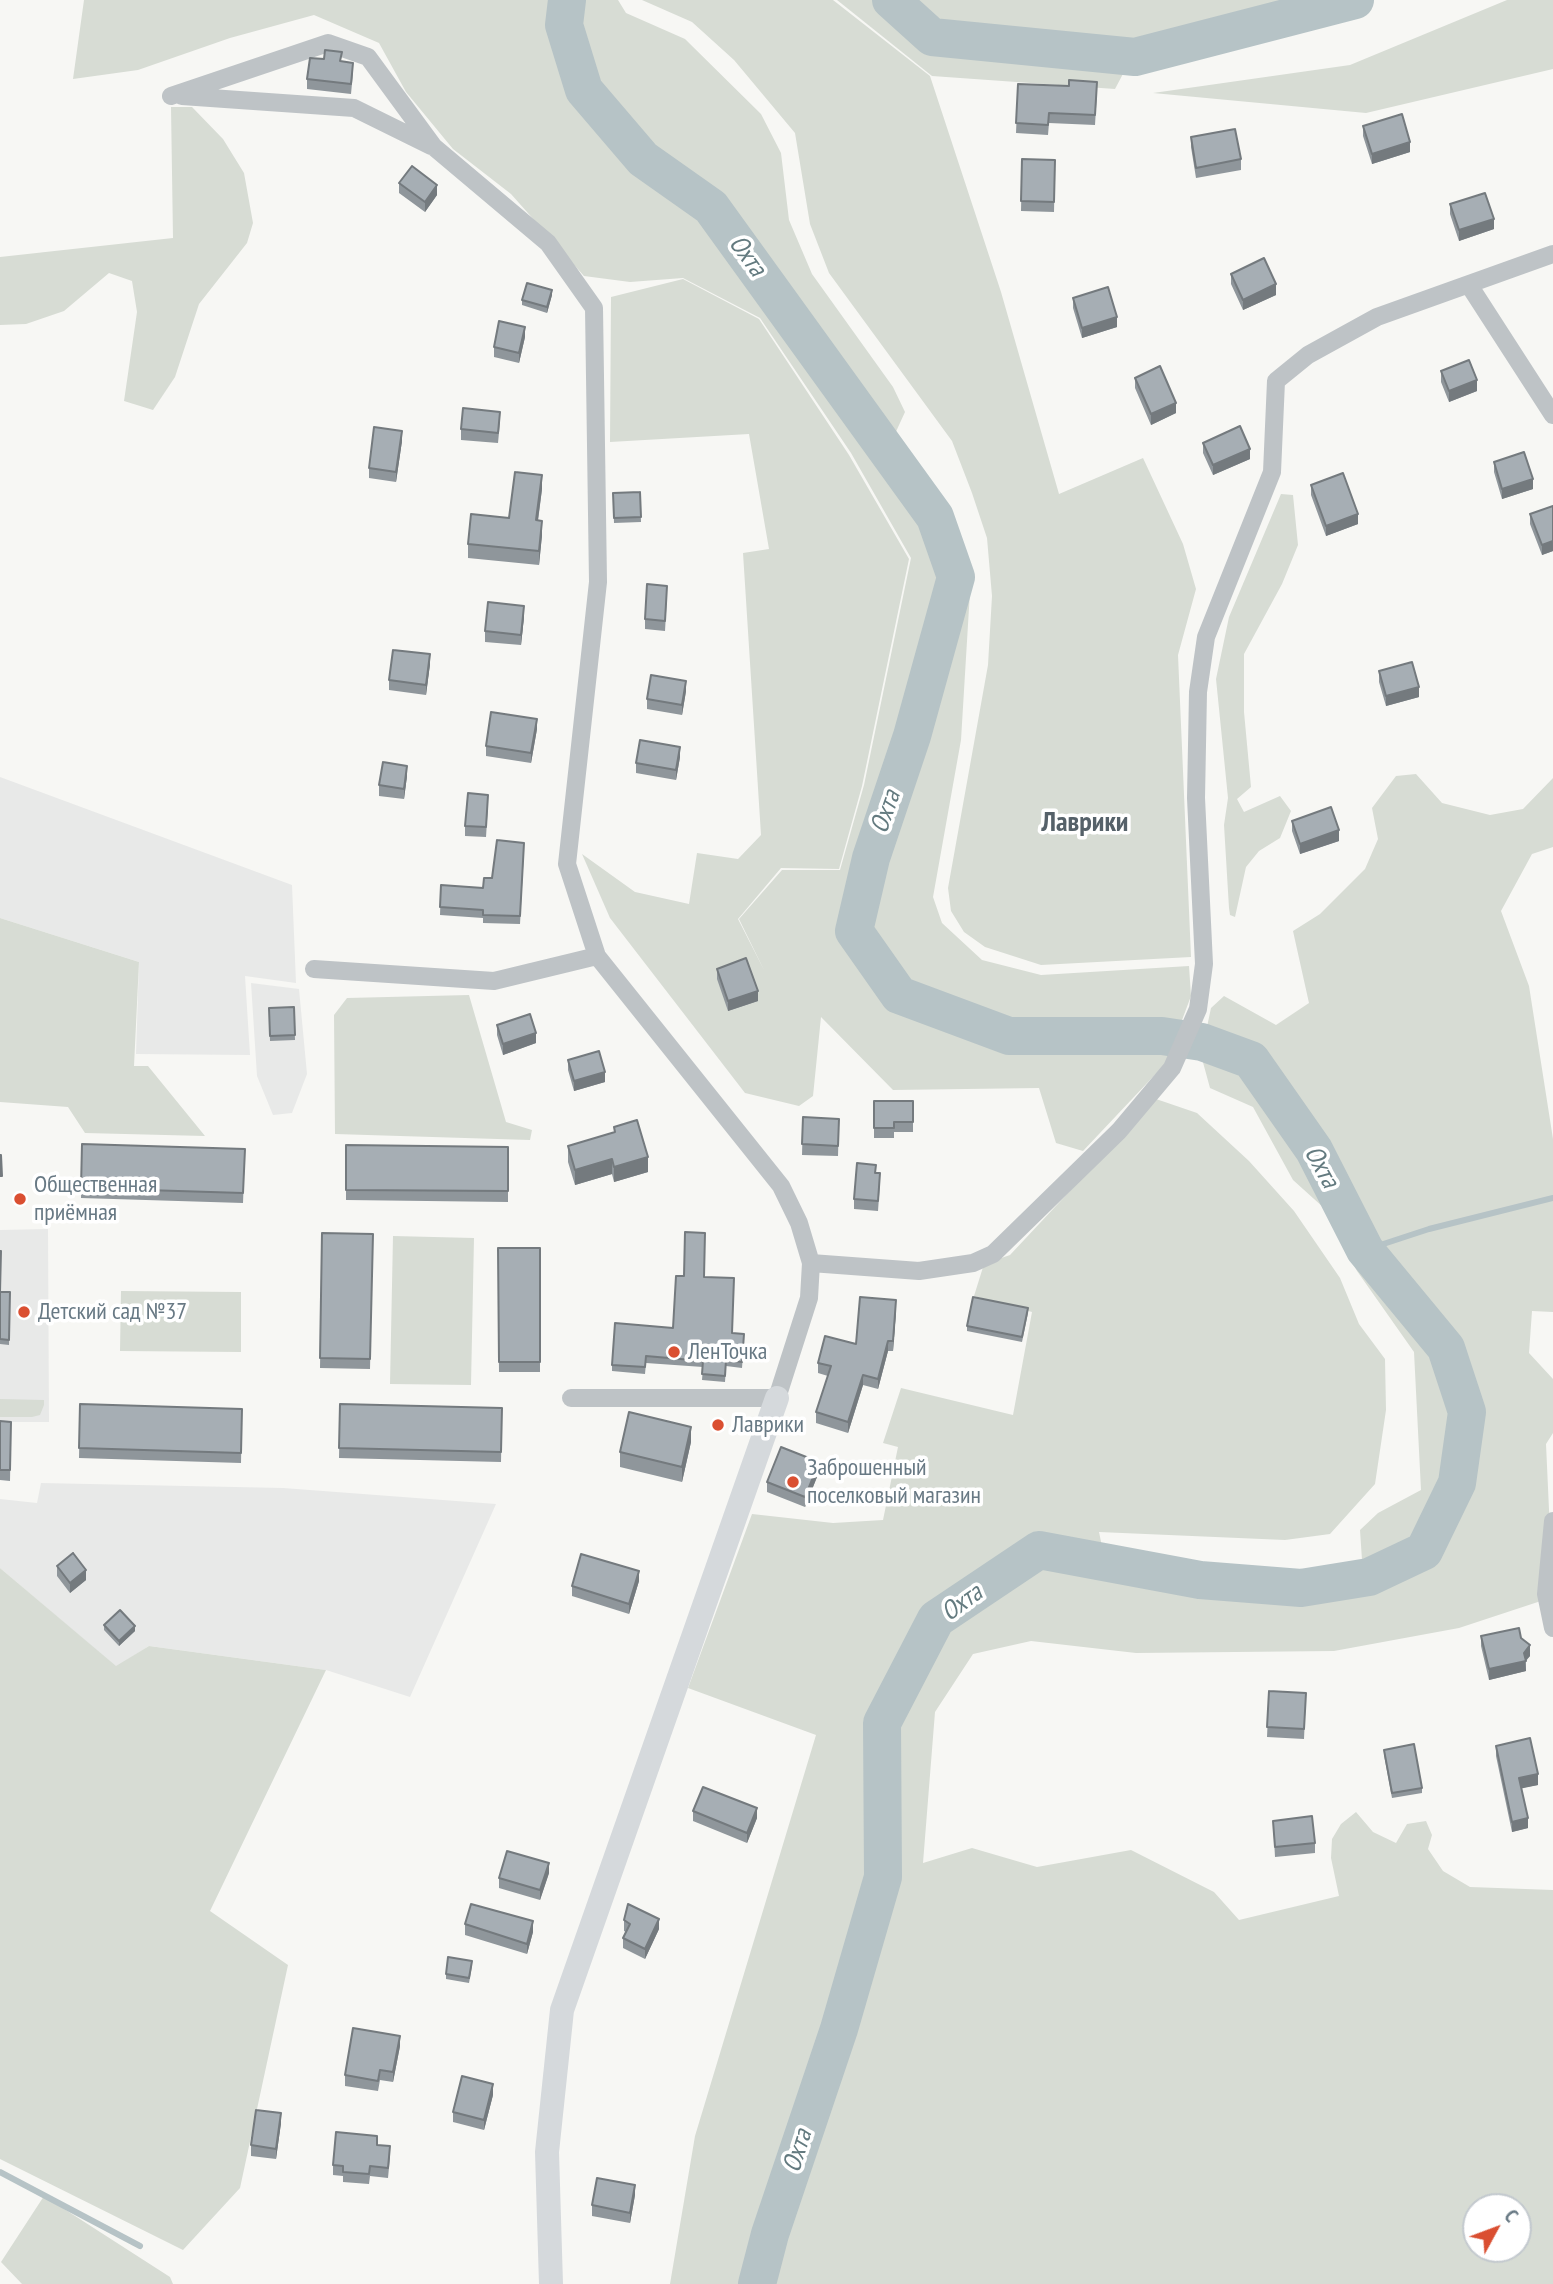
<!DOCTYPE html>
<html>
<head>
<meta charset="utf-8">
<style>
	body { margin:0 }
	#map { position:relative; width:1553px; height:2284px; overflow:hidden; background:#f7f7f4; font-family:"PT Sans Narrow",sans-serif }
	canvas { display:block }
	.north { position:absolute; left:1462px; top:2193px; width:70px; height:70px; box-sizing:border-box; background:#fff; border:2px solid #c3c9ce; border-radius:50%; rotate:49deg; font-size:19px; font-weight:700; line-height:28px; text-align:center; color:#687984 }
	.north::after { content:''; display:block; margin:auto; width:24px; height:32px; background:#da4f31; clip-path:polygon(50% 0,100% 100%,50% 72%,0 100%) }
</style>
</head>
<body>
<div id="map">
<canvas width="1553" height="2284"></canvas>
<div class="north">С</div>
</div>
<script>
const context = document.querySelector('canvas').getContext('2d');
context.lineJoin = 'round';
function fill(path, color) { context.fillStyle = color; context.fill(path, 'evenodd'); }
const poly = rows => new Path2D(rows.map(r => 'M' + r).join(''));
function trace(path, color, width, dash) { context.strokeStyle = color; context.lineWidth = width; context.lineCap = dash ? 'butt' : 'round'; context.setLineDash(dash || []); context.stroke(path); }
function drawText(font, color, halo, rows, align = 'center') {
  context.font = font + ' "PT Sans Narrow",sans-serif'; context.lineWidth = 7; context.setLineDash([]); context.textBaseline = 'middle'; context.strokeStyle = halo; context.fillStyle = color; for (const [text, x, y, turn = 0] of rows) {
    context.save(); context.translate(x, y); context.rotate((+turn || 0) * Math.PI / 180); context.textAlign = isNaN(turn) ? turn : align; if (halo) context.strokeText(text, 0, 0); context.fillText(text, 0, 0); context.restore();
  }
}
fill(poly([
	[0,777,292,885,296,983,245,976,250,1055,136,1054,139,962,0,918],
	[251,983,299,989,307,1074,292,1113,273,1115,257,1076],
	[48,1229,49,1422,0,1422,0,1230],
	[41,1483,283,1488,496,1504,410,1697,326,1670,149,1646,116,1667,0,1568,0,1499,37,1503]
]), '#e8e9e8');
fill(poly([
	[84,0,618,0,626,13,685,39,761,114,781,153,789,220,812,274,893,387,905,412,894,436,953,523,971,575,961,740,933,897,942,923,982,960,1041,975,1189,966,1191,996,1166,1063,1083,1151,1056,1143,1039,1088,893,1090,821,1017,813,1096,799,1106,745,1093,610,918,582,854,635,892,689,904,697,853,738,859,761,835,743,553,769,549,749,434,610,442,611,297,683,279,759,319,849,455,909,559,862,786,839,869,781,868,738,919,764,970,739,919,782,870,840,870,864,785,911,558,851,453,760,318,683,278,630,282,584,276,511,194,453,149,406,92,379,43,314,15,230,38,138,70,73,79],
	[642,0,833,0,930,76,1001,292,1059,494,1143,458,1183,544,1196,589,1178,655,1191,957,1041,965,985,947,964,932,951,911,948,888,988,665,992,596,987,538,972,493,952,441,829,273,810,224,795,133,734,60,692,22],
	[837,0,1346,0,1134,53,1115,89,932,76],
	[1507,0,1553,0,1553,69,1366,113,1153,93,1350,65],
	[171,107,192,107,223,139,244,173,253,223,247,243,199,304,175,377,153,410,124,401,137,312,132,281,109,273,64,311,26,324,0,325,0,257,173,238],
	[1281,494,1293,495,1298,545,1282,584,1244,654,1244,712,1251,787,1237,799,1244,812,1280,796,1291,811,1280,838,1259,851,1246,867,1235,917,1230,915,1229,908,1224,825,1228,798,1216,679,1229,617],
	[1416,774,1442,803,1490,815,1523,809,1553,778,1553,847,1532,854,1501,911,1529,986,1553,1139,1553,1312,1532,1311,1529,1353,1553,1379,1553,1433,1546,1444,1553,1597,1459,1628,1334,1651,1136,1653,1031,1641,973,1654,935,1712,923,1863,972,1848,1037,1867,1131,1850,1214,1892,1239,1920,1339,1896,1331,1858,1332,1839,1341,1824,1356,1812,1373,1832,1396,1843,1407,1824,1426,1821,1432,1835,1428,1849,1443,1871,1470,1887,1553,1890,1553,2284,670,2284,695,2136,816,1735,688,1688,752,1514,833,1523,883,1520,898,1447,883,1443,901,1388,1013,1415,1032,1312,974,1296,984,1264,1010,1255,1156,1099,1197,1113,1249,1161,1294,1211,1340,1278,1359,1324,1385,1359,1386,1410,1375,1484,1330,1534,1285,1540,1099,1532,1109,1580,1111,1566,1200,1583,1302,1592,1362,1560,1360,1530,1378,1513,1421,1490,1414,1352,1357,1271,1324,1208,1293,1180,1253,1107,1210,1088,1201,1055,1211,1008,1224,996,1276,1025,1309,1003,1293,931,1320,914,1365,869,1378,839,1372,808,1396,776],
	[1476,2207,1518,2207,1518,2249,1476,2249],
	[0,918,139,962,134,1066,148,1066,205,1136,85,1133,68,1107,0,1102],
	[469,995,506,1122,532,1130,530,1140,335,1134,334,1015,347,998],
	[393,1236,474,1238,471,1385,390,1384],
	[121,1291,241,1292,241,1352,120,1351],
	[0,1399,44,1400,44,1405,40,1415,32,1417,0,1417],
	[0,1568,116,1666,149,1646,326,1670,210,1911,288,1965,240,2188,183,2250,0,2159],
	[44,2196,170,2277,173,2284,22,2284,1,2262]
]), '#d7dcd4');
trace(poly([
	[1365,1250,1429,1229,1553,1198],
	[0,2172,140,2246]
]), '#b6c3c6', 6);
trace(poly([
	[567,0,564,25,584,90,643,159,711,207,935,517,956,577,912,736,871,858,854,931,899,995,1009,1036,1162,1036,1202,1042,1251,1060,1314,1150,1365,1250,1446,1348,1467,1412,1457,1483,1424,1551,1369,1577,1301,1588,1200,1580,1039,1550,936,1619,882,1723,883,1877,839,2029,770,2234,757,2284],
	[891,0,932,37,1135,57,1355,0]
]), '#b6c3c6', 38);
trace(poly([
	[171,96,328,43,368,57,434,147,548,243,594,308,598,582,567,864,597,956,781,1186,799,1223,811,1263,809,1298,777,1398,571,1398],
	[182,96,354,108,431,146],
	[1469,285,1553,415],
	[314,969,494,981,597,956],
	[811,1263,919,1271,973,1263,993,1254,1119,1131,1172,1068,1198,1009,1204,964,1196,798,1198,692,1206,637,1272,472,1276,381,1308,355,1377,317,1553,254],
	[1553,1521,1546,1594,1553,1628]
]), '#bec3c6', 18);
trace(poly([
	[551,2284,547,2152,562,2010,777,1398]
]), '#d5d9dc', 24);
fill(poly([
	[342,61,353,73,351,94,307,89,307,79],
	[1018,84,1097,92,1095,125,1049,123,1048,135,1016,133],
	[1363,126,1410,152,1372,164,1363,136],
	[1191,137,1241,159,1241,170,1196,178,1191,147],
	[1022,159,1055,160,1054,212,1021,211],
	[399,183,437,195,425,212,399,193],
	[1450,204,1494,229,1459,241,1450,214],
	[1231,274,1276,295,1243,310,1231,284],
	[552,295,547,313,522,305,522,300],
	[1073,298,1117,327,1082,338,1073,308],
	[525,337,519,363,494,357,494,347],
	[1441,371,1477,391,1449,402,1441,382],
	[1135,378,1176,413,1151,425,1135,388],
	[500,422,498,443,461,440,461,429],
	[402,441,396,482,369,478,369,468],
	[1203,443,1250,459,1213,475,1203,453],
	[1494,462,1533,489,1502,499,1494,472],
	[1311,485,1358,524,1326,536,1311,495],
	[542,489,538,521,542,535,539,565,468,558,468,544,509,518],
	[640,492,641,522,614,523,613,493],
	[1553,506,1553,551,1542,555,1530,524,1530,514],
	[667,596,665,631,645,629,645,619],
	[524,617,521,645,485,642,485,631],
	[430,664,426,695,389,690,389,680],
	[1379,671,1419,697,1386,706,1379,682],
	[686,691,682,715,647,709,647,699],
	[537,729,531,763,486,756,486,746],
	[680,757,676,780,636,773,636,763],
	[407,776,404,799,379,796,379,785],
	[488,805,486,837,465,836,465,826],
	[1292,821,1339,841,1300,854,1292,831],
	[524,851,520,924,483,923,483,918,440,915,441,885,483,888,492,878],
	[717,969,758,1001,728,1011,717,979],
	[294,1007,295,1040,270,1041,269,1008],
	[497,1025,536,1043,503,1055,497,1035],
	[568,1060,605,1082,574,1091,568,1070],
	[874,1101,913,1101,913,1132,894,1132,894,1138,874,1138],
	[803,1117,839,1119,838,1156,802,1155],
	[614,1127,648,1172,614,1182,612,1174,575,1185,568,1162,568,1146,614,1133],
	[82,1144,245,1149,243,1203,81,1198],
	[346,1145,508,1147,508,1202,346,1200],
	[876,1173,880,1183,878,1211,854,1209,854,1199],
	[322,1233,373,1234,370,1369,320,1368],
	[498,1248,540,1248,540,1372,499,1372],
	[0,1251,0,1292,10,1292,9,1345,0,1344],
	[704,1277,732,1333,744,1340,742,1368,726,1366,725,1382,702,1380,703,1367,646,1363,645,1374,612,1371,612,1365,673,1328],
	[896,1311,893,1351,888,1351,878,1389,863,1385,848,1433,816,1423,816,1412,828,1376,818,1373,818,1363,856,1344],
	[1028,1313,1022,1342,967,1331,967,1326],
	[80,1404,242,1409,241,1463,79,1458],
	[340,1404,502,1408,501,1462,339,1458],
	[0,1421,11,1422,10,1481,0,1480],
	[691,1442,682,1482,620,1467,620,1452],
	[819,1472,805,1507,767,1492,767,1482],
	[57,1566,86,1580,70,1593,57,1576],
	[639,1581,629,1614,572,1596,572,1586],
	[104,1625,135,1631,119,1646,104,1630],
	[1481,1636,1521,1638,1530,1656,1526,1661,1526,1671,1489,1680,1481,1646],
	[1269,1691,1306,1693,1304,1739,1267,1737],
	[1496,1746,1538,1785,1521,1788,1528,1828,1512,1832,1496,1756],
	[1384,1750,1422,1788,1422,1793,1392,1798,1384,1755],
	[693,1811,757,1818,747,1843,693,1821],
	[1273,1821,1315,1843,1315,1853,1275,1857],
	[549,1873,540,1900,499,1888,499,1878],
	[624,1920,659,1929,645,1959,623,1948,623,1938,626,1932,624,1931],
	[465,1924,533,1932,527,1954,465,1935],
	[472,1966,469,1983,446,1979,446,1974],
	[400,2046,393,2082,380,2080,378,2091,345,2086,345,2075],
	[493,2095,484,2130,453,2122,453,2112],
	[281,2123,276,2159,251,2156,251,2145],
	[377,2145,390,2157,388,2178,370,2176,369,2184,343,2182,343,2176,333,2175,333,2165],
	[635,2195,630,2223,592,2216,592,2205]
]), '#8f969b');
fill(poly([
	[1410,142,1410,152,1372,164,1372,154],
	[437,185,437,195,425,212,425,202],
	[1494,219,1494,229,1459,241,1459,230],
	[1276,284,1276,295,1243,310,1243,300],
	[552,290,552,295,547,313,547,307],
	[1117,317,1117,327,1082,338,1082,328],
	[525,327,525,337,519,363,519,353],
	[1477,380,1477,391,1449,402,1449,391],
	[1176,403,1176,413,1151,425,1151,414],
	[402,431,402,441,396,482,396,472],
	[1250,449,1250,459,1213,475,1213,465],
	[542,475,542,489,536,534,536,520],
	[1533,479,1533,489,1502,499,1502,489],
	[1358,514,1358,524,1326,536,1326,526],
	[542,521,542,535,539,565,539,551],
	[1553,541,1553,551,1542,555,1542,545],
	[524,606,524,617,521,645,521,635],
	[430,654,430,664,426,695,426,685],
	[686,681,686,691,682,715,682,705],
	[1419,687,1419,697,1386,706,1386,696],
	[537,719,537,729,531,763,531,753],
	[680,747,680,757,676,780,676,770],
	[407,766,407,776,404,799,404,789],
	[1339,830,1339,841,1300,854,1300,844],
	[758,991,758,1001,728,1011,728,1001],
	[536,1033,536,1043,503,1055,503,1044],
	[605,1072,605,1082,574,1091,574,1081],
	[648,1157,648,1172,614,1182,614,1167],
	[612,1159,612,1174,575,1185,575,1170],
	[896,1300,896,1311,893,1351,893,1341],
	[888,1341,888,1351,878,1389,878,1379],
	[863,1375,863,1385,848,1433,848,1422],
	[691,1427,691,1442,682,1482,682,1467],
	[819,1462,819,1472,805,1507,805,1497],
	[86,1570,86,1580,70,1593,70,1583],
	[639,1571,639,1581,629,1614,629,1604],
	[135,1626,135,1631,119,1646,119,1641],
	[1530,1645,1530,1656,1525,1661,1526,1671,1489,1680,1489,1669,1524,1653],
	[1538,1774,1538,1785,1519,1789,1519,1778],
	[757,1808,757,1818,747,1843,747,1833],
	[1528,1818,1528,1828,1512,1832,1512,1822],
	[549,1863,549,1873,540,1900,540,1890],
	[659,1919,659,1929,645,1959,645,1949],
	[533,1921,533,1932,527,1954,527,1944],
	[400,2036,400,2046,393,2082,393,2072],
	[493,2084,493,2095,484,2130,484,2120],
	[281,2113,281,2123,276,2159,276,2149],
	[635,2185,635,2195,630,2223,630,2213]
]), '#747a7e');
const building = poly([
	[325,50,342,52,340,61,353,63,351,84,307,79,310,58,324,59,325,50],
	[1069,80,1097,82,1095,115,1049,113,1048,125,1016,123,1018,84,1069,86,1069,80],
	[1402,114,1410,142,1372,154,1363,126,1402,114],
	[1235,129,1241,159,1196,168,1191,137,1235,129],
	[1022,159,1055,160,1054,202,1021,201,1022,159],
	[412,166,437,185,425,202,399,183,412,166],
	[1485,193,1494,219,1459,230,1450,204,1485,193],
	[1264,258,1276,284,1243,300,1231,274,1264,258],
	[527,283,552,290,547,307,522,300,527,283],
	[1108,287,1117,317,1082,328,1073,298,1108,287],
	[499,321,525,327,519,353,494,347,499,321],
	[1469,360,1477,380,1449,391,1441,371,1469,360],
	[1160,366,1176,403,1151,414,1135,378,1160,366],
	[463,408,500,412,498,433,461,429,463,408],
	[1240,426,1250,449,1213,465,1203,443,1240,426],
	[374,427,402,431,396,472,369,468,374,427],
	[1524,452,1533,479,1502,489,1494,462,1524,452],
	[515,472,542,475,536,520,542,521,539,551,468,544,471,514,509,518,515,472],
	[1343,473,1358,514,1326,526,1311,485,1343,473],
	[640,492,641,517,614,518,613,493,640,492],
	[1553,506,1553,541,1542,545,1530,514,1553,506],
	[647,584,667,586,665,621,645,619,647,584],
	[488,602,524,606,521,635,485,631,488,602],
	[393,650,430,654,426,685,389,680,393,650],
	[1412,662,1419,687,1386,696,1379,671,1412,662],
	[651,675,686,681,682,705,647,699,651,675],
	[491,712,537,719,531,753,486,746,491,712],
	[640,740,680,747,676,770,636,763,640,740],
	[383,762,407,766,404,789,379,785,383,762],
	[468,793,488,795,486,827,465,826,468,793],
	[1331,807,1339,830,1300,844,1292,821,1331,807],
	[497,840,524,843,520,916,483,915,483,910,440,907,441,885,483,888,484,878,492,878,497,840],
	[746,958,758,991,728,1001,717,969,746,958],
	[294,1007,295,1035,270,1036,269,1008,294,1007],
	[530,1014,536,1033,503,1044,497,1025,530,1014],
	[599,1051,605,1072,574,1081,568,1060,599,1051],
	[874,1101,913,1101,913,1122,894,1122,894,1128,874,1128,874,1101],
	[803,1117,839,1119,838,1146,802,1144,803,1117],
	[637,1120,648,1157,614,1167,612,1159,575,1170,568,1146,615,1132,614,1127,637,1120],
	[82,1144,245,1149,243,1193,81,1188,82,1144],
	[346,1145,508,1147,508,1191,346,1190,346,1145],
	[0,1155,1,1155,2,1176,0,1176,0,1155],
	[857,1163,876,1165,875,1173,880,1173,878,1201,854,1199,857,1163],
	[685,1232,705,1233,704,1277,734,1278,732,1333,744,1334,742,1362,726,1360,725,1376,702,1374,703,1361,646,1356,645,1367,612,1365,615,1323,673,1328,676,1276,684,1276,685,1232],
	[322,1233,373,1234,370,1359,320,1358,322,1233],
	[498,1248,540,1248,540,1362,499,1362,498,1248],
	[0,1251,1,1251,0,1292,10,1292,9,1340,0,1339,0,1251],
	[860,1297,896,1300,893,1341,888,1341,878,1379,863,1375,848,1422,816,1412,831,1366,818,1363,825,1336,856,1344,860,1297],
	[973,1297,1028,1308,1022,1337,967,1326,973,1297],
	[80,1404,242,1409,241,1453,79,1448,80,1404],
	[340,1404,502,1408,501,1452,339,1448,340,1404],
	[629,1412,691,1427,682,1467,620,1452,629,1412],
	[0,1421,11,1422,10,1470,0,1470,0,1421],
	[781,1447,819,1462,805,1497,767,1482,781,1447],
	[73,1553,86,1570,70,1583,57,1566,73,1553],
	[581,1554,639,1571,629,1604,572,1586,581,1554],
	[120,1610,135,1626,119,1641,104,1625,120,1610],
	[1519,1628,1521,1638,1530,1645,1524,1653,1526,1661,1489,1669,1481,1636,1519,1628],
	[1269,1691,1306,1693,1304,1729,1267,1727,1269,1691],
	[1530,1738,1538,1774,1519,1778,1528,1818,1512,1822,1496,1746,1530,1738],
	[1414,1744,1422,1788,1392,1793,1384,1750,1414,1744],
	[703,1787,757,1808,747,1833,693,1811,703,1787],
	[1312,1816,1315,1843,1275,1847,1273,1821,1312,1816],
	[507,1851,549,1863,540,1890,499,1878,507,1851],
	[471,1904,533,1921,527,1944,465,1924,471,1904],
	[628,1904,659,1919,645,1949,623,1938,630,1924,624,1920,628,1904],
	[448,1957,472,1961,469,1978,446,1974,448,1957],
	[353,2028,400,2036,393,2072,380,2070,378,2081,345,2075,353,2028],
	[462,2076,493,2084,484,2120,453,2112,462,2076],
	[256,2110,281,2113,276,2149,251,2145,256,2110],
	[336,2132,377,2136,377,2145,390,2146,388,2168,370,2166,369,2174,343,2172,343,2166,333,2165,336,2132],
	[597,2178,635,2185,630,2213,592,2205,597,2178]
]);
fill(building, '#a6aeb4');
trace(building, '#747a7e', 2);
for (const [x, y, r, color] of [
	[20,1199,7,"#da4f31"],
	[24,1312,7,"#da4f31"],
	[674,1352,7,"#da4f31"],
	[718,1425,7,"#da4f31"],
	[793,1482,7,"#da4f31"]
]) { const dot = new Path2D(); dot.arc(x, y, r, 0, 2 * Math.PI); context.fillStyle = color; context.fill(dot); trace(dot, '#fff', 2.5); }
drawText('24px', '#687984', '#fff', [
	["Общественная",34,1185],
	["приёмная",34,1213],
	["Детский сад №37",38,1312],
	["ЛенТочка",688,1352],
	["Лаврики",732,1425],
	["Заброшенный",807,1468],
	["поселковый магазин",807,1496]
], 'left');
drawText('italic 26px', '#637a7f', '#fff', [
	["Охта",747,256,54],
	["Охта",886,812,-71],
	["Охта",1321,1167,61],
	["Охта",962,1603,-36],
	["Охта",798,2151,-73]
]);
drawText('bold 28px', '#556169', '#fff', [
	["Лаврики",1085,823]
]);
</script>
</body>
</html>
